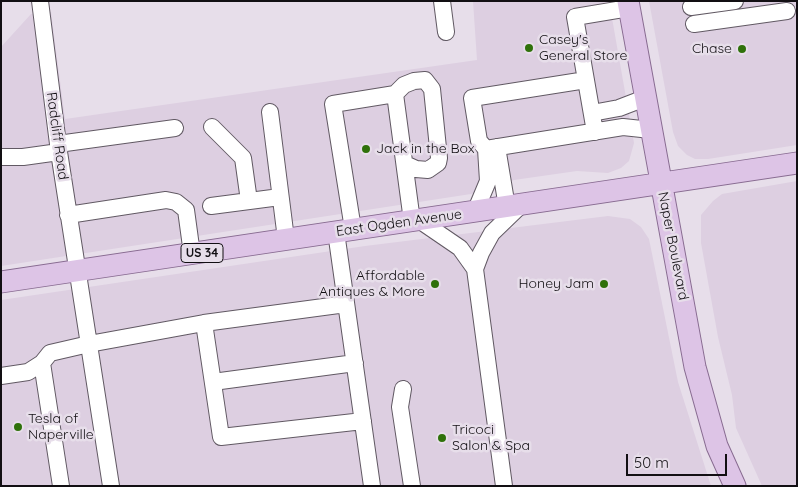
<!DOCTYPE html>
<html>
<head>
<meta charset="utf-8">
<style>
	body { margin:0 }
	#map { position:relative; width:798px; height:487px; overflow:hidden; background:#e7deea; font-family:Quicksand,sans-serif }
	canvas { display:block }
	.frame { position:absolute; inset:0; border:2px solid #120f13; pointer-events:none }
	.scale { position:absolute; left:626px; top:454px; width:101px; height:22px; box-sizing:border-box; border:2px solid #120f13; border-top:0; padding-left:6px; font-size:15px; line-height:18px; white-space:nowrap; color:#120f13; -webkit-text-stroke:4px #e7deea; paint-order:stroke }
</style>
</head>
<body>
<div id="map">
<canvas width="798" height="487"></canvas>
<div class="frame"></div>
<div class="scale">50 m</div>
</div>
<script>
const context = document.querySelector('canvas').getContext('2d');
context.lineJoin = 'round';
function fill(path, color) { context.fillStyle = color; context.fill(path, 'evenodd'); }
const poly = rows => new Path2D(rows.map(r => 'M' + r).join(''));
function trace(path, color, width, dash) { context.strokeStyle = color; context.lineWidth = width; context.lineCap = dash ? 'butt' : 'round'; context.setLineDash(dash || []); context.stroke(path); }
function drawText(font, color, halo, rows, align = 'center') {
  context.font = font + ' Quicksand,sans-serif'; context.lineWidth = 5; context.setLineDash([]); context.textBaseline = 'middle'; context.strokeStyle = halo; context.fillStyle = color; for (const [text, x, y, turn = 0] of rows) {
    context.save(); context.translate(x, y); context.rotate((+turn || 0) * Math.PI / 180); context.textAlign = isNaN(turn) ? turn : align; if (halo) context.strokeText(text, 0, 0); context.fillText(text, 0, 0); context.restore();
  }
}
fill(poly([
	[473,1,609,1,634,143,629,161,621,168,608,173,577,171,514,180,471,194,1,266,1,47,31,14,51,12,65,119,477,60],
	[649,1,797,1,797,145,708,159,695,159,687,155,678,146,673,132],
	[797,181,797,486,762,486,736,428,732,395,718,337,701,243,701,215,713,201,722,194],
	[608,216,630,219,641,227,649,239,678,382,711,486,1,486,1,300,365,246]
]), '#ddcfe1');
const minor = poly([
	[40,1,59,152,111,486],
	[442,1,446,32],
	[691,7,735,1],
	[694,24,787,11],
	[586,80,472,98,479,141,486,149,623,127,651,130],
	[395,94,404,85,414,81,425,80,432,89,439,158,438,163,428,170,416,169,405,164],
	[270,112,286,239],
	[592,113,619,108,645,98],
	[212,127,243,158,249,201],
	[595,132,575,17,629,8],
	[58,144,175,128],
	[497,147,507,207],
	[1,157,23,157,59,152],
	[211,206,280,197],
	[475,212,488,181,486,149],
	[68,215,166,200,176,202,186,210,192,254],
	[419,220,460,248,475,269],
	[353,229,333,104,395,94,412,221],
	[336,232,372,486],
	[204,323,221,437,363,421],
	[42,363,61,486],
	[1,376,28,372,42,363,50,353,89,344,204,323,346,304],
	[213,382,355,363],
	[403,389,400,407,412,486],
	[504,486,475,269,481,253,492,233,521,205]
]);
const major = poly([
	[628,1,695,367,717,446,735,486],
	[1,282,797,163]
]);
trace(minor, '#615963', 18);
trace(major, '#886b91', 23);
trace(minor, '#fff', 16);
trace(major, '#ddc4e6', 21);
for (const [x, y, r, color] of [
	[529,48,5,"#2f710a"],
	[742,49,5,"#2f710a"],
	[366,149,5,"#2f710a"],
	[435,284,5,"#2f710a"],
	[604,284,5,"#2f710a"],
	[18,427,5,"#2f710a"],
	[442,438,5,"#2f710a"]
]) { const dot = new Path2D(); dot.arc(x, y, r, 0, 2 * Math.PI); context.fillStyle = color; context.fill(dot); trace(dot, '#e7deea', 2); }
for (const [x, y, w] of [
	[202,253,42]
]) { const box = new Path2D(); box.roundRect(x - w / 2, y - 9.5, w, 19, 4); context.fillStyle = '#e7deea'; context.fill(box); trace(box, '#120f13', 1); }
drawText('bold 12px', '#120f13', null, [
	["US 34",202,253]
]);
drawText('14px', '#120f13', '#e7deea', [
	["Casey's",539,40],
	["General Store",539,56],
	["Chase",732,49,"right"],
	["Jack in the Box",376,149],
	["Affordable",425,276,"right"],
	["Antiques & More",425,292,"right"],
	["Honey Jam",594,284,"right"],
	["Tesla of",28,419],
	["Naperville",28,435],
	["Tricoci",452,430],
	["Salon & Spa",452,446]
], 'left');
drawText('14px', '#120f13', '#e7deea', [
	["Radcliff Road",57,136,82],
	["East Ogden Avenue",399,223,-8],
	["Naper Boulevard",673,246,79]
]);
</script>
</body>
</html>
